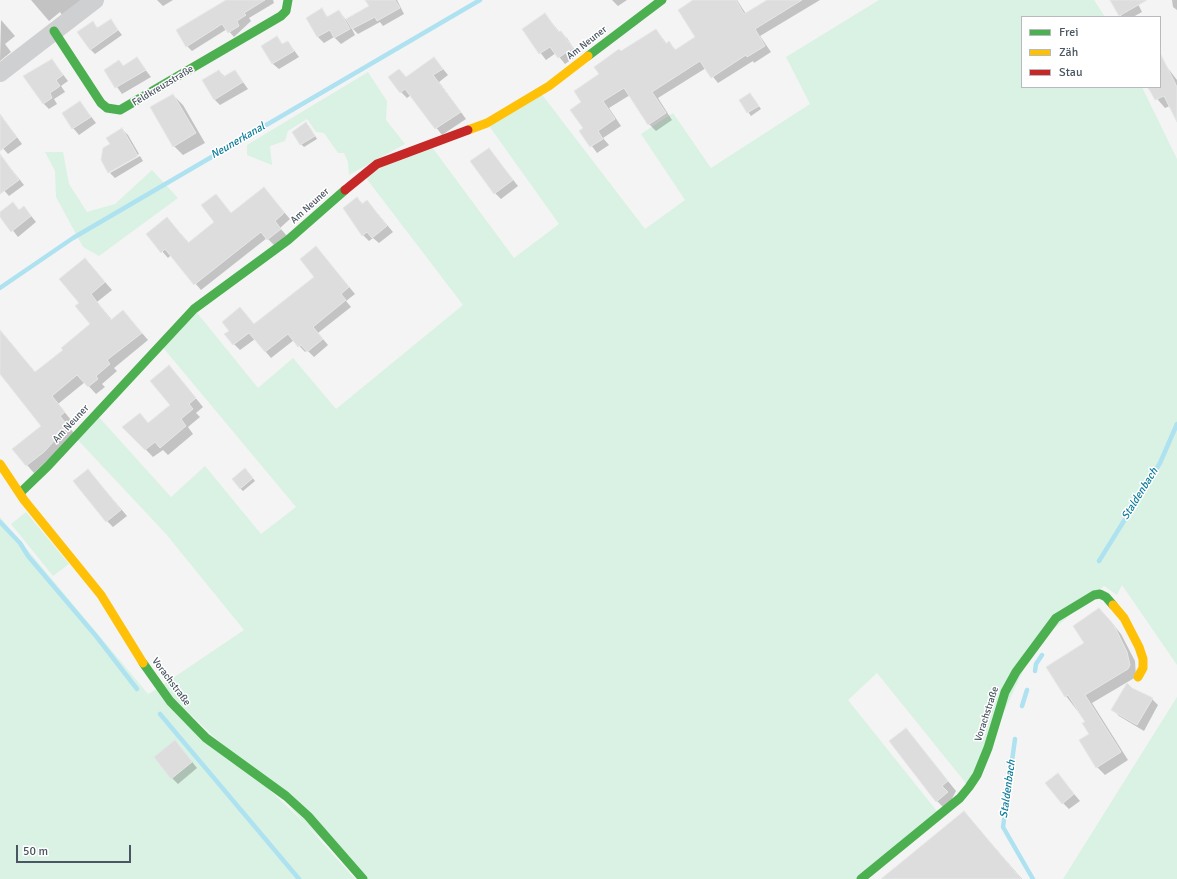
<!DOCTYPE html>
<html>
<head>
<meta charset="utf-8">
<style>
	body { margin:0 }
	#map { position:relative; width:1177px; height:879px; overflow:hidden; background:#f4f4f4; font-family:Signika,sans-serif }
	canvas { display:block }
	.legend { position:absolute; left:1021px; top:16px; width:140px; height:72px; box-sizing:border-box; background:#fff; border:1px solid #b7bbc0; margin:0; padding:5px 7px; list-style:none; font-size:12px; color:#4a5661 }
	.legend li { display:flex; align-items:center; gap:8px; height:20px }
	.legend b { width:20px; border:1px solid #b7bbc0 }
	.scale { position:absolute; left:16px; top:845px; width:115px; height:18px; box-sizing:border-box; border:2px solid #4a5661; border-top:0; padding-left:5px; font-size:12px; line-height:14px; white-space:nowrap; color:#4a5661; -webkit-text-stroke:3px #fff; paint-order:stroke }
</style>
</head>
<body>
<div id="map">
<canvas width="1177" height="879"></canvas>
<ul class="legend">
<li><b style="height:5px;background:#4caf50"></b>Frei</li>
<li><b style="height:5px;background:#ffc107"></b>Zäh</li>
<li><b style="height:5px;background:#c62828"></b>Stau</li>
</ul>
<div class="scale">50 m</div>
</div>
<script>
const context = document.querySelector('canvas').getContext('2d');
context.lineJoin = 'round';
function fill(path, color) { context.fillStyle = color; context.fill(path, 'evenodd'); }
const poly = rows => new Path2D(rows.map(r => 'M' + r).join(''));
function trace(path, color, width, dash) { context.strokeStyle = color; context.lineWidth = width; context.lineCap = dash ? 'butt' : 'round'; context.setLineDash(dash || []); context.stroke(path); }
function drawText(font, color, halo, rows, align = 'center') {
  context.font = font + ' Signika,sans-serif'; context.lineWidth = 3; context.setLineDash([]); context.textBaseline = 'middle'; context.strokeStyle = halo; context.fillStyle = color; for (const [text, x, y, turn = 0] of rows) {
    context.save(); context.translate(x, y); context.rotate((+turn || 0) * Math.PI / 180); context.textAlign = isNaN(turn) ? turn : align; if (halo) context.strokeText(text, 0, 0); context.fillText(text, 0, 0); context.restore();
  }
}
fill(poly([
	[879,0,1094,0,1105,17,1022,17,1022,87,1142,87,1177,159,1177,665,1122,585,1117,595,1104,586,1035,645,969,787,877,673,848,700,940,815,861,879,363,879,161,686,244,630,166,534,76,438,97,415,171,497,205,466,261,534,296,507,160,344,194,309,258,388,293,358,336,409,463,305,363,174,429,143,514,258,559,224,487,123,540,92,645,229,685,200,641,134,673,113,711,168,810,104,786,57],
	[368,72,387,101,386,120,405,144,349,175,348,162,344,153,338,153,324,133,316,132,307,119,288,131,285,141,270,146,272,165,247,155,247,145],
	[45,152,63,152,69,184,87,212,115,204,152,170,178,198,99,256,83,247,56,197,55,171],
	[26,512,69,564,53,576,11,524],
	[0,517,148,694,157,689,274,789,355,879,0,879],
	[1177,697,1177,879,1063,879]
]), '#d9f2e3');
fill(poly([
	[31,0,82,0,62,15,60,12,49,21],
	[157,0,173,0,163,6],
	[229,0,273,0,274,3,249,18,251,21,234,37,227,29,192,51,187,46],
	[366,0,397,0,404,14,383,26,380,22,358,34,351,27,355,35,341,44,334,37,324,43,318,37,321,10,328,17,339,11,346,20,370,7],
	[612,0,627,0,618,6],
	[695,0,737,0,746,14,769,0,820,0,760,36,771,52,754,63,753,61,718,83,706,68,658,98,672,120,656,131,649,124,630,95,609,108,621,126,603,138,609,145,597,153,581,131,585,128,583,102,600,74,621,52,656,30,667,44,669,43,676,50,697,38],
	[1112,0,1136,0,1142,12,1133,17,1122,17],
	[1172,0,1177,0,1177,10,1173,7],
	[545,14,560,33,567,38,578,55,565,64,556,53,546,60,523,30],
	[1,20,15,36,5,44,11,52,0,61],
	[111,21,122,35,95,54,90,49,93,23,98,28],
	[277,38,283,45,288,42,299,57,279,69,273,64,263,46],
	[434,58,448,75,439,82,466,119,442,135,411,95,407,98,401,92,399,70,407,78],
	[1160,58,1177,80,1177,120,1170,106,1165,108,1147,87,1160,87],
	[137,59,151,77,122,94,105,70,119,61,124,67],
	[52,60,68,81,61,86,65,92,54,99,57,104,49,109,43,103],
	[219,71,225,77,235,71,248,89,220,105,214,99],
	[750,94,761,109,751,116,740,100],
	[173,95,183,105,205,143,183,155,174,146],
	[80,102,96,123,79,135,73,128],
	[0,114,22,144,8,154,0,145],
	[309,126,317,139,304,147,301,144],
	[122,129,128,135,139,154,109,171,111,145],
	[489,149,518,186,501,199,495,193],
	[0,155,24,185,9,196,0,186],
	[140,156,143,161,115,178,110,173],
	[264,189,290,219,280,228,287,236,274,245,267,238,201,290,171,255,168,258,147,234,167,218,189,243,232,214],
	[357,198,363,204,367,201,393,232,379,243,373,238,369,241,363,235,344,209],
	[24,207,36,222,18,237,0,214,19,211],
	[316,247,355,294,346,301,351,307,318,333,328,345,314,357,307,350,305,352,294,340,271,358,255,339,240,350,234,344,255,325,316,277],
	[85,259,112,290,97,302,112,320,123,311,148,340,114,368,117,371,102,384,105,387,96,394,85,382,58,404,71,420,66,424,75,434,34,473,13,449,42,426,0,373,0,337,3,334,10,342,35,373,64,350,91,325,81,303],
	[176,374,203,407,196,413,200,417,188,427,193,434,168,455,163,450,153,457,124,427,140,414,149,424,172,405],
	[88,470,127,516,113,527,107,521],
	[248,472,255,481,243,491,240,488],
	[1107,617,1121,634,1135,661,1136,677,1092,703,1128,760,1105,775,1097,767,1086,722,1066,696,1047,667,1085,643],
	[1131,689,1152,699,1158,705,1144,731,1119,716,1113,710],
	[906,729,956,791,946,810,937,801],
	[181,748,197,768,178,784,172,778],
	[1058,775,1080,801,1069,809,1063,803],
	[964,812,1022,879,882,879]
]), '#0003');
trace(poly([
	[0,288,73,238,480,0],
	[0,522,20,543,28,556,96,636,137,689],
	[1099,561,1160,463,1177,424],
	[1035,671,1036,664,1042,655],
	[1022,706,1027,690],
	[160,714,299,879],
	[1015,739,1003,827,1033,879]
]), '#aee2f0', 4.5);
const building = poly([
	[226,0,265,0,244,13,246,15,237,21,239,26,228,33,222,24,186,47,176,30,226,0],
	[365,0,395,0,400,8,377,21,375,17,352,29,346,19,369,6,365,0],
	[693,0,736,0,744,14,767,0,802,0,755,29,765,46,747,57,746,55,711,78,700,61,652,92,666,113,648,125,624,88,603,101,615,119,598,131,603,139,590,147,579,131,583,128,570,110,581,102,574,91,599,74,594,67,619,49,621,51,656,29,666,44,669,41,675,50,695,37,678,10,693,0],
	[1110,0,1147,0,1119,16,1110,0],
	[322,8,327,17,339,10,350,29,334,38,330,30,317,37,306,18,322,8],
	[545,13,558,32,561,31,573,48,558,58,550,47,539,54,522,29,545,13],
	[111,19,118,30,90,50,77,32,93,21,97,28,111,19],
	[277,36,282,44,288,41,294,51,272,64,261,46,277,36],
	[1160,53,1177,87,1177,122,1164,96,1155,100,1148,87,1160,87,1160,53],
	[137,57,146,70,115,88,104,70,119,60,123,66,137,57],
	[434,57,443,69,433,75,461,112,435,129,405,89,400,93,388,77,399,69,406,77,434,57],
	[52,59,63,75,56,80,60,86,50,93,52,98,43,104,23,76,52,59],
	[219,70,223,77,235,70,243,82,214,100,202,80,219,70],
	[750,93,759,106,747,113,739,100,750,93],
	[173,94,196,133,173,147,150,107,173,94],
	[80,101,91,117,72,129,62,113,80,101],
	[0,115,17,137,0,151,0,115],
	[306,122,315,136,300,145,292,132,306,122],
	[122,128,138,156,108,173,101,160,103,148,110,144,106,138,122,128],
	[489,148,513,180,494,194,470,161,489,148],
	[0,154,19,180,0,194,0,154],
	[264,187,284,212,283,214,275,221,281,229,267,240,261,232,194,285,165,249,161,253,146,234,167,217,188,243,214,222,201,205,216,194,231,213,264,187],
	[357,197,362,204,367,200,387,226,372,238,367,232,362,236,343,208,357,197],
	[13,202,19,210,24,206,31,216,11,232,0,217,0,212,13,202],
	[316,246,349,287,341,294,346,300,313,327,323,339,307,352,301,345,298,347,288,334,265,352,249,333,233,345,224,334,229,331,222,322,240,307,254,324,314,277,300,259,316,246],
	[85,258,105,282,91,294,111,320,123,310,142,333,107,360,110,364,96,376,98,379,88,387,77,375,52,396,65,412,60,416,68,426,44,452,26,466,12,449,41,426,0,374,0,330,35,372,63,350,61,348,90,324,75,306,79,303,59,279,85,258],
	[169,365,196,398,189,404,193,409,181,419,186,426,160,448,155,442,145,450,122,427,140,413,148,423,170,405,150,381,169,365],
	[245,468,253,478,240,489,232,479,245,468],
	[88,469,121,510,106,522,73,481,88,469],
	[1099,608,1114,625,1127,652,1130,665,1128,669,1085,695,1121,752,1096,768,1079,740,1089,734,1082,723,1085,722,1068,695,1065,697,1046,667,1084,643,1073,626,1099,608],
	[1127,683,1132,688,1153,698,1137,725,1111,710,1127,683],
	[906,728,948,781,942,786,948,792,936,802,889,741,906,728],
	[175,740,192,762,171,779,154,757,175,740],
	[1058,773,1074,794,1062,804,1045,783,1058,773],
	[964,811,1021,879,881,879,964,811]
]);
fill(building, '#ddddde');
trace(building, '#e5e6e7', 1);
trace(poly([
	[0,73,95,0]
]), '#ced0d2', 18);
trace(poly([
	[54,31,101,103,107,108,120,110,281,16,286,11,288,0],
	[588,56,662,0],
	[20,493,48,466,194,309,288,240,345,190],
	[143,663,170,701,206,738,286,796,308,816,363,879],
	[861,879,960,798,969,787,977,775,988,748,1005,692,1016,672,1056,618,1094,595,1100,594,1106,597,1113,605]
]), '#4caf50', 9);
trace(poly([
	[468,130,487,123,549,86,588,56],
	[0,464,24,500,101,595,143,663],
	[1113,605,1124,618,1139,647,1143,659,1143,668,1138,677]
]), '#ffc107', 9);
trace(poly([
	[345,190,377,164,468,130]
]), '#c62828', 9);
drawText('10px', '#4a5661', '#fff', [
	["Am Neuner",587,43,-38],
	["Feldkreuzstraße",163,86,-31],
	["Am Neuner",310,206,-42],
	["Am Neuner",71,424,-47],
	["Vorachstraße",171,682,53],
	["Vorachstraße",987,714,-72]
]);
drawText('italic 11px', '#0c7c9b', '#fff', [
	["Neunerkanal",238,141,-30],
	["Staldenbach",1140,494,-58],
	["Staldenbach",1008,789,-82]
]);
</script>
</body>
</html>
